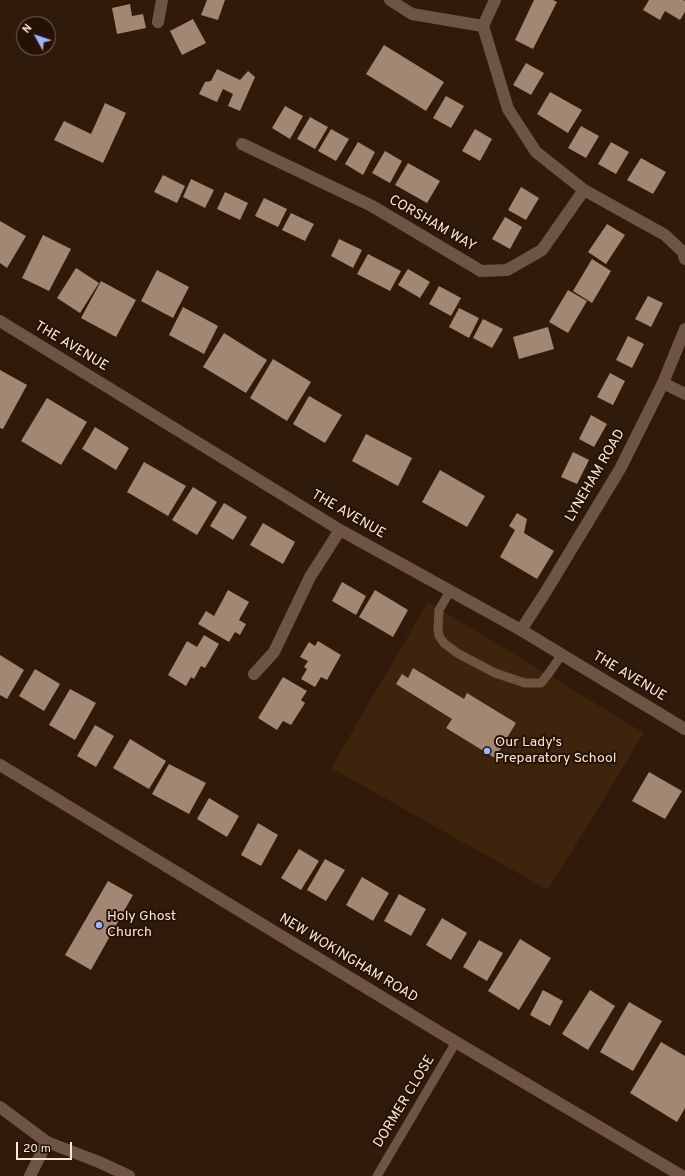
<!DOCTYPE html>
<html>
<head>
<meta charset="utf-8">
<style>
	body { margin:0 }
	#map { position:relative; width:685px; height:1176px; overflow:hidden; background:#301b0a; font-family:Overpass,sans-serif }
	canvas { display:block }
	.north { position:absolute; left:16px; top:16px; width:40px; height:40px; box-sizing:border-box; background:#261203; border:1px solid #7a685a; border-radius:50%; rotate:310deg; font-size:11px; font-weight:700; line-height:16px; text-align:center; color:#f7e8dd }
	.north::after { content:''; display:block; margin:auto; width:14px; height:18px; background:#9ab5fd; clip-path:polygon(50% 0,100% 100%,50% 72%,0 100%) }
	.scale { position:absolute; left:16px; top:1142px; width:56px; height:18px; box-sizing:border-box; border:2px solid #f7e8dd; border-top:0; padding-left:5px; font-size:12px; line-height:14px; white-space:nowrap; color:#f7e8dd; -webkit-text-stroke:3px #261203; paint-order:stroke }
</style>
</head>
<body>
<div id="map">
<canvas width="685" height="1176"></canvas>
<div class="north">N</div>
<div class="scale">20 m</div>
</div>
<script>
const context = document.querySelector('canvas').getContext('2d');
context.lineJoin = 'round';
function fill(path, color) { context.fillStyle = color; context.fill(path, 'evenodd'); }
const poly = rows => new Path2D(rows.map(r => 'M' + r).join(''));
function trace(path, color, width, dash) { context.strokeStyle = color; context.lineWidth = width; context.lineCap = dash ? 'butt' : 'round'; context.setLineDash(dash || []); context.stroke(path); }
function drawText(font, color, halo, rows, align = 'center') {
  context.font = font + ' Overpass,sans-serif'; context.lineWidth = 4; context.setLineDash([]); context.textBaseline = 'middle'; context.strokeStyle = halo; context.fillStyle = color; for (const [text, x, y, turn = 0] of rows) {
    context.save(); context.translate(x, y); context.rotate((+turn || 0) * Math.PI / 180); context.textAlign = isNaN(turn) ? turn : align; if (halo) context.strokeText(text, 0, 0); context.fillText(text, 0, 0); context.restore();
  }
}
fill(poly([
	[428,602,644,733,548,890,331,768]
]), '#3e230d');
fill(poly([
	[207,0,225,0,218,20,201,15],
	[534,0,553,0,557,2,533,49,515,40],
	[649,0,683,0,685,1,685,12,680,20,665,11,660,20,643,10],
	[130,4,132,16,143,14,146,28,117,34,112,8],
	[193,19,206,43,182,55,170,31],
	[384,45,444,82,426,111,366,74],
	[526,63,544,73,531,95,513,85],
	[217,69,240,80,248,71,255,77,240,111,228,106,233,94,223,89,217,102,199,94,205,82,211,81],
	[550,92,582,110,568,133,537,114],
	[446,96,464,106,451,128,433,118],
	[105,103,126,113,103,163,54,140,64,121,91,134],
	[285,106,303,116,290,139,272,128],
	[310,117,328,127,315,149,297,139],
	[581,126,599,136,586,158,568,148],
	[331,129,349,139,336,161,318,151],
	[475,129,492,139,480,161,462,151],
	[358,142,375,152,363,175,345,164],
	[611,142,629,152,616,174,598,164],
	[385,151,402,161,390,183,372,173],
	[641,158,666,172,653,194,627,180],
	[408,163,440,181,427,203,395,185],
	[163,175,185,186,177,203,154,192],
	[191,179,214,190,205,208,183,197],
	[521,187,539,198,526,220,508,210],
	[225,192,248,203,240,220,217,209],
	[264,198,287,209,278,227,255,216],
	[291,213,314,224,305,241,282,230],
	[505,217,522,227,510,249,492,239],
	[0,221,26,236,7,268,0,263],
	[607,224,625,235,606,264,588,252],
	[43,235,71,249,49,291,22,278],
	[339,239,362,250,353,268,331,256],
	[368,254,401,271,390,291,357,274],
	[592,259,611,271,592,303,573,291],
	[76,268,99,283,80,313,57,298],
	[408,269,430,282,420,298,398,285],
	[157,270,189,287,173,318,141,301],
	[101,281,136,300,116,337,81,318],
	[439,286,461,298,451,316,429,304],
	[568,290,587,301,568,333,549,322],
	[648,296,663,303,651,327,635,319],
	[183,307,218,326,204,354,169,335],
	[459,308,479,318,469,338,449,327],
	[483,319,503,329,492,348,473,338],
	[548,327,554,349,519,359,513,337],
	[224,333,267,360,246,393,203,367],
	[628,336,644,344,632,368,616,360],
	[273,359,311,382,287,421,250,398],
	[0,370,27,385,3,429,0,428],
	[610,373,625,381,613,405,597,397],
	[309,396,342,415,325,443,293,424],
	[47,398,87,422,61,465,21,441],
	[591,415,607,424,594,447,579,439],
	[95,427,129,448,116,470,82,449],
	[366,434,412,458,398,486,352,461],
	[573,452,589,460,577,484,561,477],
	[144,462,186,486,168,516,127,492],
	[440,470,485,496,467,527,422,502],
	[193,487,217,502,197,535,172,520],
	[224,503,247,517,233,540,210,526],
	[517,513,527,519,524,533,554,551,537,579,500,557,515,530,509,526],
	[263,523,295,542,283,564,250,545],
	[342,582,366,596,356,615,332,601],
	[228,590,249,602,239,620,246,624,240,635,235,632,229,642,198,624,206,611,214,616],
	[375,590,408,610,393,637,359,617],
	[204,635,219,644,205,668,201,666,194,679,191,677,186,686,168,675,187,641,197,647],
	[318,641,341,655,327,680,321,677,315,687,301,679,307,669,304,667,308,661,300,657,309,642,315,646],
	[0,655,24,670,7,699,0,695],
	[413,668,464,699,467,693,516,723,495,758,446,728,452,719,396,684,402,674,408,678],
	[35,669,60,684,44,711,19,696],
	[283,677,307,691,301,700,305,703,291,725,283,721,277,730,258,718],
	[70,689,96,703,75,740,49,725],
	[95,725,114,736,96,767,77,756],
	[130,739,166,761,149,789,113,768],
	[169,764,206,783,189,814,152,794],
	[649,772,682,791,665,819,632,801],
	[209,798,239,816,227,837,197,819],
	[258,823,278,835,261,866,241,855],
	[299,849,319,861,301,890,281,878],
	[325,859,345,870,326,901,307,890],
	[362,877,389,893,373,921,346,905],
	[108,881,133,895,91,970,65,955],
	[399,894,426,909,411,936,384,921],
	[442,918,467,933,451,960,426,945],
	[520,939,551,958,519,1010,488,991],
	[479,940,503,953,487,981,463,967],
	[543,990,563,1001,550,1026,530,1015],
	[590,990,615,1006,588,1050,562,1034],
	[629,1002,662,1021,633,1071,600,1052],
	[661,1042,685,1056,685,1108,677,1122,630,1093]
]), '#a28773');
trace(poly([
	[450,591,439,610,438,628,439,636,444,643,457,653,495,673,525,683,541,683,549,673,562,654],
	[377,1176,456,1042]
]), '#6e5543', 9);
trace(poly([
	[390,0,412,14,483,26],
	[495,0,483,26,508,109,536,152,584,190,665,235,683,252,685,259],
	[158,22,162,0],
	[242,144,372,206,481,271,507,270,542,250,584,190],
	[0,321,340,530,521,630,685,729],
	[663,383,685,394],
	[521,630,545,593,620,469,663,383,685,329],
	[254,674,274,652,310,577,340,530],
	[0,1107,47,1142,99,1162,129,1176],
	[30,1176,47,1142]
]), '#6e5543', 12);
trace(poly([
	[0,765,449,1038,682,1176]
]), '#6e5543', 12);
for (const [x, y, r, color] of [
	[487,751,4,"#9ab5fd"],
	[99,925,4,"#9ab5fd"]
]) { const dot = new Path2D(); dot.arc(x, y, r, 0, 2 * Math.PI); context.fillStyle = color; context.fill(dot); trace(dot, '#261203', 1.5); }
drawText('14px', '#f7e8dd', '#261203', [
	["CORSHAM WAY",432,224,30],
	["THE AVENUE",71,347,31],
	["LYNEHAM ROAD",596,476,-60],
	["THE AVENUE",348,515,30],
	["THE AVENUE",629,677,31],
	["NEW WOKINGHAM ROAD",348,959,31],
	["DORMER CLOSE",405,1102,-59]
]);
drawText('14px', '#f7e8dd', '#261203', [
	["Our Lady's",495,743],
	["Preparatory School",495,759],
	["Holy Ghost",107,917],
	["Church",107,933]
], 'left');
</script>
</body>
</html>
